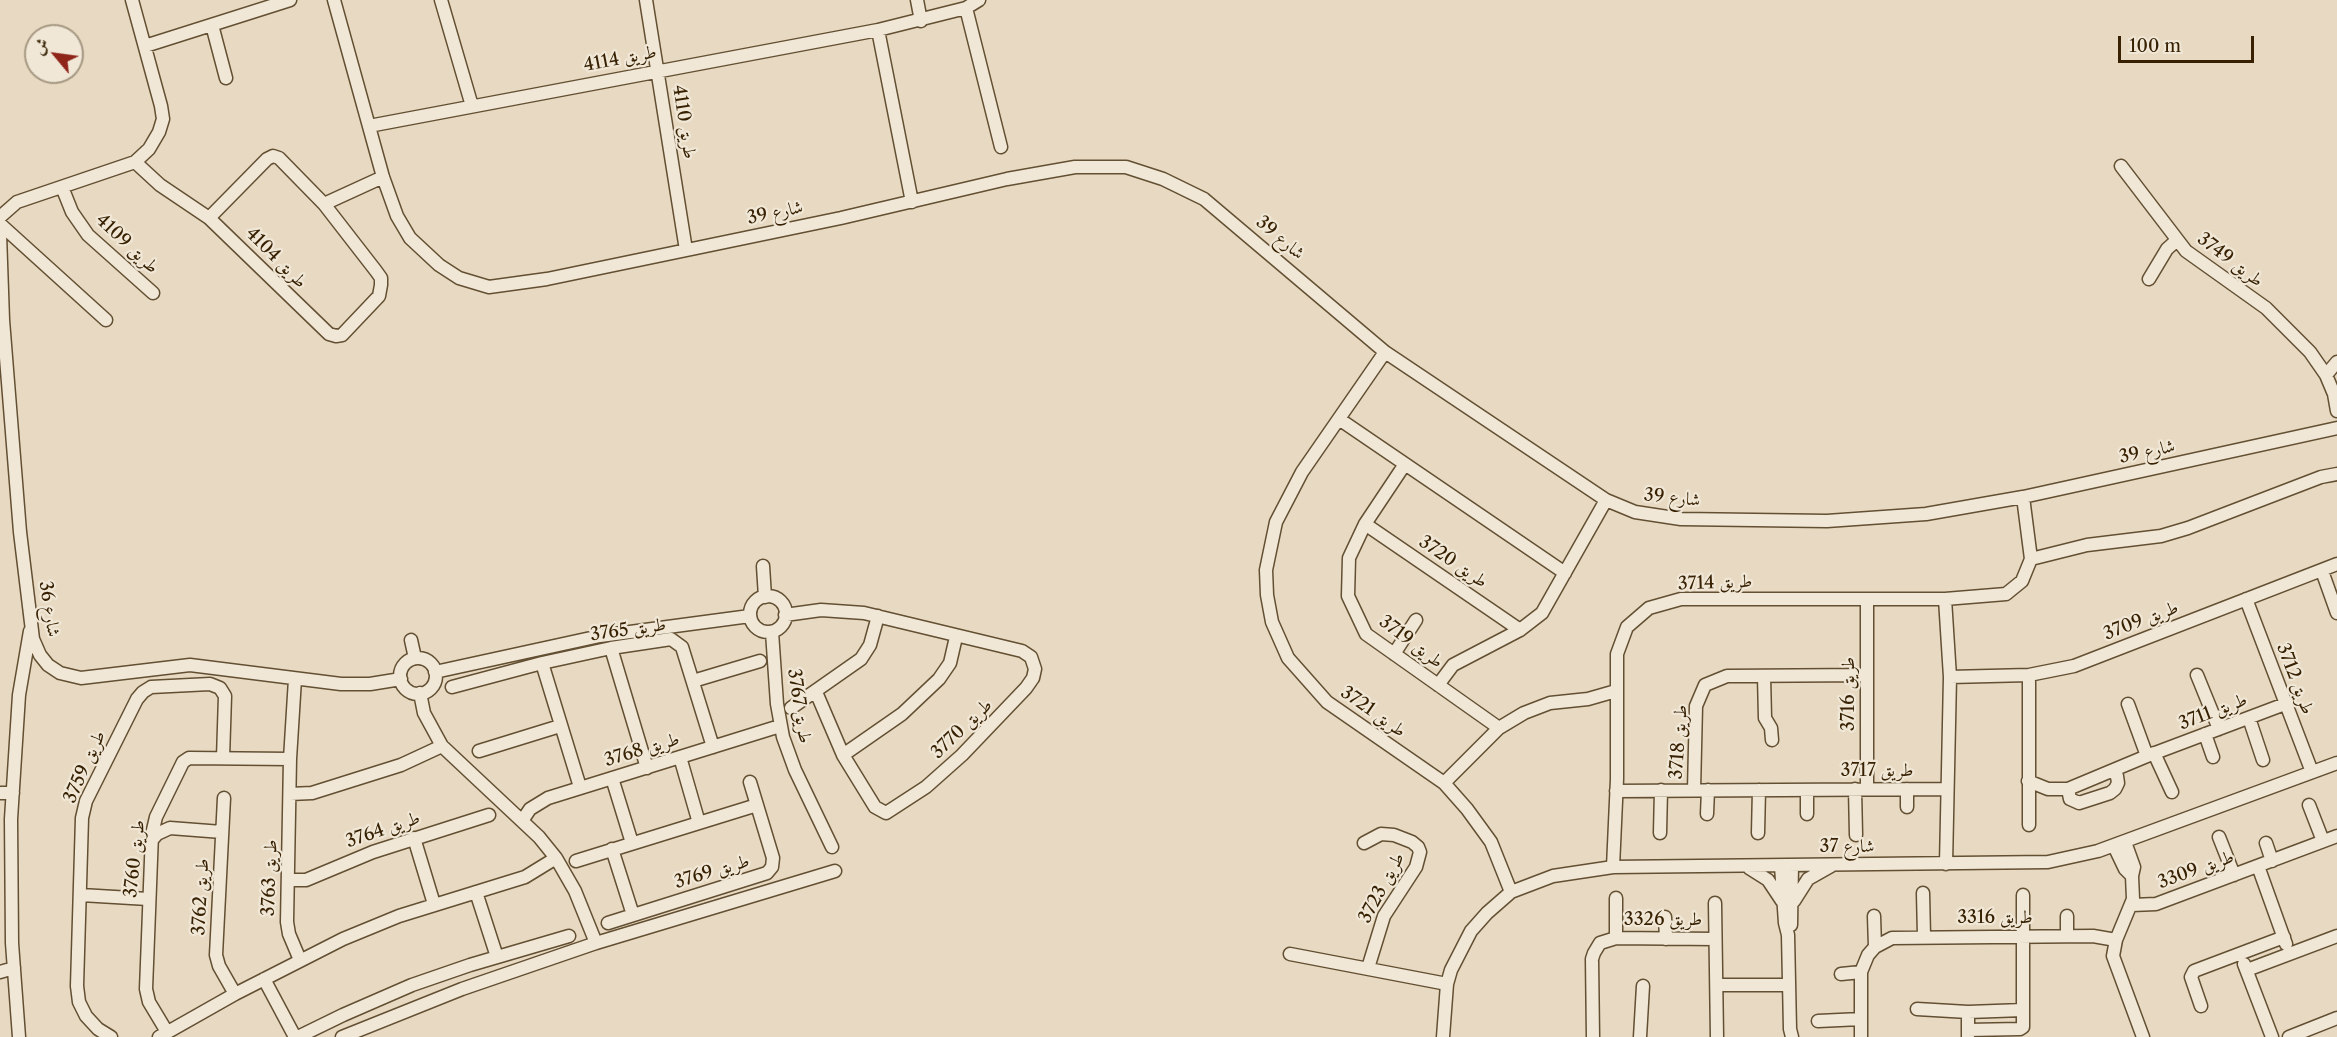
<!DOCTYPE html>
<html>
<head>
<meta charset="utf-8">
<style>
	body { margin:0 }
	#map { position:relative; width:2337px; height:1037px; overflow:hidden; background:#e8dac2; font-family:"Libre Caslon Text",Amiri,serif }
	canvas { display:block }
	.north { position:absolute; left:24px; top:24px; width:60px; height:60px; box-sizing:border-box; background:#f0e7d7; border:2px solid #a69882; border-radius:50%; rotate:299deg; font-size:16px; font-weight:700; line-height:24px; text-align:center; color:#372102 }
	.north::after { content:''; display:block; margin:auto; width:21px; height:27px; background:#8f2418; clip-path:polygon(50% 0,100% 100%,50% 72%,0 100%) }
	.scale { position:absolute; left:2118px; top:36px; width:136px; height:27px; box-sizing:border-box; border:3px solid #372102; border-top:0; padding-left:8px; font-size:18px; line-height:21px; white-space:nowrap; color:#372102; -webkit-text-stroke:4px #f0e7d7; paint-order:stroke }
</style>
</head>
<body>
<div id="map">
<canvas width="2337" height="1037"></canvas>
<div class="north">ش</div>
<div class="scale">100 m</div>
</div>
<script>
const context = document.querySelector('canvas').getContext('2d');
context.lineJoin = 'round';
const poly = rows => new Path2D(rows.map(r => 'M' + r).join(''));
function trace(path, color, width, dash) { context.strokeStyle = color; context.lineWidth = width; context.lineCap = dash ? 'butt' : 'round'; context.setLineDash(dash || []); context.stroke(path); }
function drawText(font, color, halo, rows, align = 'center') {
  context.font = font + ' "Libre Caslon Text",Amiri,serif'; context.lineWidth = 4.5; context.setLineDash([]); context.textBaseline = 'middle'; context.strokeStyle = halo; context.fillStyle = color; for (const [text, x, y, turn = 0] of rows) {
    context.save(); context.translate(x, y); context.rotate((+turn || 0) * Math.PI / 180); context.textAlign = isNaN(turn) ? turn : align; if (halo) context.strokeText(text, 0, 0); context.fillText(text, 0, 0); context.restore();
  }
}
const minor = poly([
	[334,0,383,177,397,216,410,238,439,265,459,278,489,287,547,279,841,218,1007,179,1075,167,1126,167,1163,179,1204,199,1385,352,1606,500,1635,512,1681,519,1827,521,1926,514,2023,497,2337,428],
	[441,0,472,106],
	[646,0,686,250],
	[917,0,921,21],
	[966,8,1001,147],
	[212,25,226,78],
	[878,30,912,202],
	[145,46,290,0],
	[369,126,878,30,966,8,979,0],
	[135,162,160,185,209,218,329,334,336,336,342,335,379,296,381,285,381,278,376,271,324,204,279,158,273,156,267,159,209,218],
	[2121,166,2186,251,2266,308,2310,352,2326,375],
	[62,187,72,212,88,235,153,293],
	[324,204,383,177],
	[0,217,17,202,135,162,149,149,159,132,163,119,161,106,132,0],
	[0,224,106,320],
	[0,234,3,320,20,532,33,639,40,655,48,665,60,673,81,678,190,665,341,684,370,684,401,679],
	[2149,279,2167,249,2177,240],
	[1385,352,1302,472,1276,522,1266,570,1267,595,1272,622,1288,658,1327,702,1444,783,1467,809,1491,842,1511,892],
	[2337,362,2326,375,2334,394,2337,411],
	[1339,419,1565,573],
	[1405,464,1365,524,1349,558,1348,596,1366,634,1499,728],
	[1365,524,1520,630],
	[2031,559,2087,545,2161,536,2188,528,2321,477,2337,474],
	[763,566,765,597],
	[2322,571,2337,613],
	'750 614a18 18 0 1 1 36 0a18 18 0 1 1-36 0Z',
	[1945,599,1950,677,1946,864],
	[2246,599,2312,772],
	[785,615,821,610,864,613,1022,651,1031,657,1035,669,1033,678,1026,688,962,755,926,787,886,813,875,807,843,755,816,692],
	[772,632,777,704,783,737,795,770,832,847],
	[411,640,415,658],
	[611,648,647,768],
	[1394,654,1416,620],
	'400 676a18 18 0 1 1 36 0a18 18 0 1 1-36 0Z',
	[542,663,580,787],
	[435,672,600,636,750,616],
	[2029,675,2029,825],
	[2197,675,2219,729],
	[1764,676,1765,718,1771,728,1772,740],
	[1950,677,2029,675,2074,666,2337,564],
	[295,679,290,759,287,922,289,934,300,960],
	[693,681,760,661],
	[1438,685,1453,665,1520,630,1542,613,1606,500],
	[452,687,542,663,611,648,671,639,682,647,713,747],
	[420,693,424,713,442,746,539,837,556,858,575,891,596,943],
	[2128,704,2147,756],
	[791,708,861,659,870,645,878,616],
	[2249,718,2263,760],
	[2205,734,2213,757],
	[479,751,560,726],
	[2154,753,2172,792],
	[843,755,902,714,939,679,950,663,956,637],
	[680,757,699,823],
	[612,778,632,843],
	[2028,781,2048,789,2068,789,2147,756,2285,704],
	[1444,783,1499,728,1524,713,1550,703,1588,699,1616,691],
	[1855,789,1856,835],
	[1867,789,1867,599],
	[1907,789,1907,807],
	[2068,789,2070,799,2079,803,2110,793,2115,789,2118,783,2117,776,2113,772],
	[1694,790,1696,706,1705,685,1727,676,1867,675],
	[1616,791,1946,789],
	[0,793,13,793],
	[290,794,312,793,401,765,442,746],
	[224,798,216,955,219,966,235,994],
	[2309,805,2323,841],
	[1707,814,1708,790],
	[1807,814,1807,790],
	[522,821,530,809,548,798,780,726],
	[1660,833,1661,790],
	[1758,833,1759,790],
	[2219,837,2234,875],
	[414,838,434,904],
	[151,841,157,834,170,828,222,832],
	[2125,842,2134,867,2132,876,2133,899,2116,940,2113,956,2143,1037],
	[1364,843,1381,834,1394,835,1412,842,1418,847,1420,852,1416,867,1384,916,1368,968],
	[2266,843,2272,861],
	[2114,846,2125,869,2132,876],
	[612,849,633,915],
	[576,861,757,805],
	[1781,866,1785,923,1788,935,1790,1029,1792,1037],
	[2258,866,2286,944],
	[1613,867,1617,779,1617,654,1627,627,1649,608,1681,599,1945,599,2006,594,2022,581,2031,559,2023,497],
	[1749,868,1768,880,1782,901],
	[289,880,306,880,373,852,489,815],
	[476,892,497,957],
	[1923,893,1924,936],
	[81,895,148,899],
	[1794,901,1808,879,1831,866],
	[1715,903,1717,1037],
	[2132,905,2156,904,2337,836],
	[1874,916,1875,947],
	[2067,916,2067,936],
	[1665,917,1666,939],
	[608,923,767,873,772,867,773,858,750,782],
	[1791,925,1792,865],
	[1616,938,1616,898],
	[1290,954,1447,984],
	[2244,964,2272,1037],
	[2247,970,2337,936],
	[0,972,14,968],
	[1841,974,1861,972],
	[264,979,295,1037],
	[1717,985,1789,985],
	[2201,1006,2191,977,2194,971,2284,937],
	[1917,1009,1968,1012],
	[1818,1021,1861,1019],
	[1968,1030,2020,1029,2023,1027,2023,895],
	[167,1032,149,1002,146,989,152,834,156,817,183,762,189,758,290,759],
	[1968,1036,1968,1012,2023,1010],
	[19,1037,12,943,11,819,19,695,30,631],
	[111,1037,98,1029,86,1016,79,1002,77,986,82,818,86,801,137,699,143,692,151,687,210,684,220,688,225,696,223,758],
	[159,1037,235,994,343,939,399,916,525,877,556,858],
	[298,1037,343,1015,412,985,470,965,569,936],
	[342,1037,462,989,596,943,835,871],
	[1443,1037,1447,984,1451,970,1471,931,1487,913,1511,892,1553,876,1613,867,2048,862,2098,851,2337,763],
	[1593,1037,1592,959,1594,953,1600,943,1616,938,1715,939],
	[1640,1037,1643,986],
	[1861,1037,1861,972,1868,955,1875,947,1892,938,2093,936,2116,940],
	[2289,1037,2337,1018]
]);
trace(minor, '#634f32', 15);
trace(minor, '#f0e7d7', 12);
drawText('18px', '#372102', '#f0e7d7', [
	["طريق 4114",620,59,-11],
	["طريق 4110",684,122,81],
	["شارع 39",775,213,-12],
	["شارع 39",1280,238,40],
	["طريق 4109",127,244,43],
	["طريق 4104",276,258,45],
	["طريق 3749",2230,260,37],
	["شارع 39",2147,452,-12],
	["شارع 39",1672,498,6],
	["طريق 3720",1453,562,34],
	["طريق 3714",1715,583,-2],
	["شارع 36",49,609,81],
	["طريق 3709",2141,621,-21],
	["طريق 3765",628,630,-8],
	["طريق 3719",1411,642,37],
	["طريق 3712",2295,679,69],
	["طريق 3716",1849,694,-90],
	["طريق 3767",799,706,81],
	["طريق 3721",1373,712,35],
	["طريق 3711",2213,712,-21],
	["طريق 3770",962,729,-44],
	["طريق 3718",1679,742,-86],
	["طريق 3768",642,750,-17],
	["طريق 3759",85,767,-66],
	["طريق 3717",1877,771],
	["طريق 3764",383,830,-19],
	["شارع 37",1847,847],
	["طريق 3760",135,859,-84],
	["طريق 3309",2196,870,-20],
	["طريق 3769",712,872,-17],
	["طريق 3763",270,878,-88],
	["طريق 3723",1382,888,-62],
	["طريق 3762",201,897,-87],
	["طريق 3316",1995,918],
	["طريق 3326",1663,920]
]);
</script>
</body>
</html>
